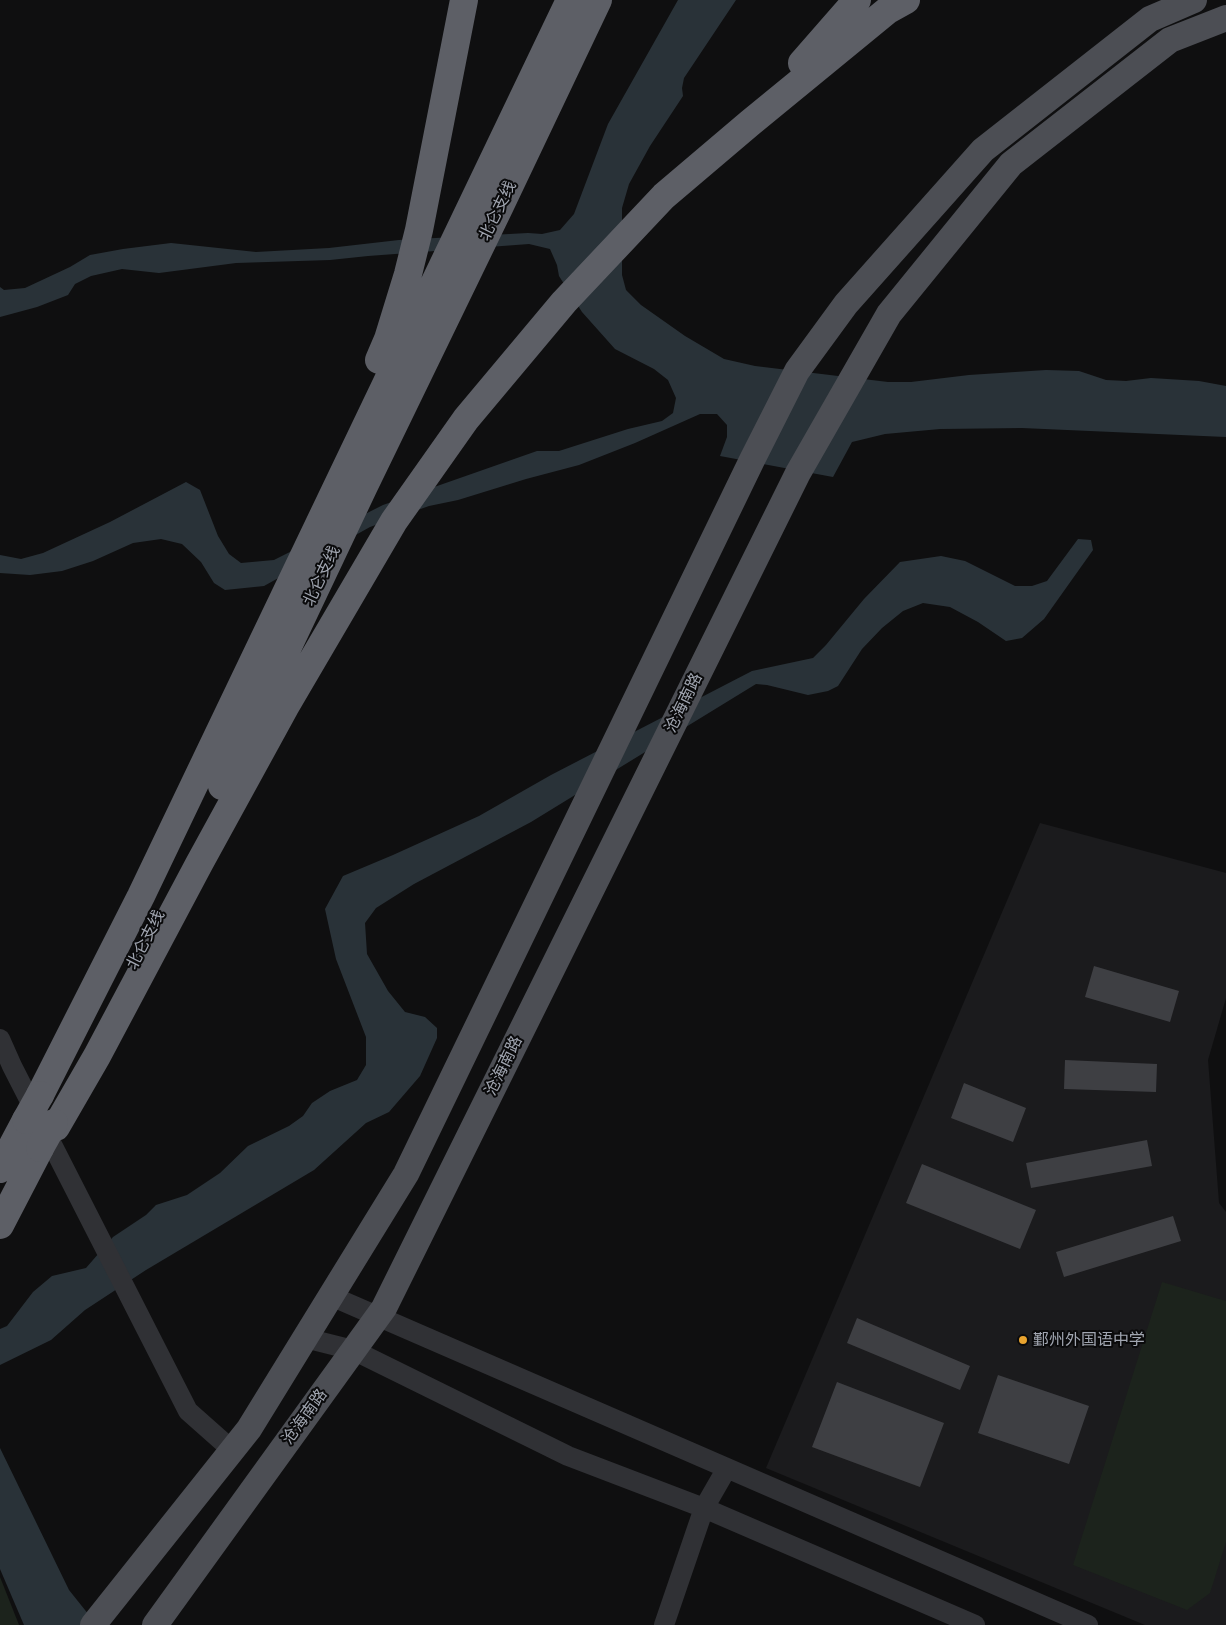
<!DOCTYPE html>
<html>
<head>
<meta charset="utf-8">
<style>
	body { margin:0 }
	canvas { display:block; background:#0f0f10 }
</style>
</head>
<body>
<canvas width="1226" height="1625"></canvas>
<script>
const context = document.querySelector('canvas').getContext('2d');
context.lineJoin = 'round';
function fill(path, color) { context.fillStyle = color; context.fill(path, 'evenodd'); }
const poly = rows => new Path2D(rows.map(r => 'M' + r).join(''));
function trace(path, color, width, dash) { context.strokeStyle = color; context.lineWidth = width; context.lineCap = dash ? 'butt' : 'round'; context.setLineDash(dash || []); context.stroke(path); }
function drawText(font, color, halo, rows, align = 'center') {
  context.font = font + ' Karla,"Noto Sans SC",sans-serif'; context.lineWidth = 4; context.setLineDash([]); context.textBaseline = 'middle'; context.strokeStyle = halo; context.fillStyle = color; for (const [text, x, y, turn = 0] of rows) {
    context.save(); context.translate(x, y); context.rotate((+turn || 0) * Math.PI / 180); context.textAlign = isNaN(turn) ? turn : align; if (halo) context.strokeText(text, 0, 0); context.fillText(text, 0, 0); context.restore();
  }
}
fill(poly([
	[1040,823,1226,873,1226,998,1208,1060,1219,1203,1226,1212,1226,1625,1145,1625,766,1468]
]), '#1b1b1d');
fill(poly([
	[1162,1282,1226,1301,1226,1542,1210,1593,1187,1610,1073,1565],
	[0,1577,19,1625,0,1625]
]), '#1c231c');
fill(poly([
	[678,0,736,0,684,78,682,88,683,96,650,146,629,184,622,208,622,275,626,290,641,305,685,336,724,359,755,366,888,382,911,382,969,375,1046,370,1079,371,1106,380,1126,381,1151,378,1199,381,1226,386,1226,437,1022,428,940,429,885,434,852,442,833,477,720,456,727,437,727,425,717,414,700,414,635,443,579,465,526,479,458,500,429,506,370,527,264,586,225,590,214,583,201,562,182,544,161,539,133,543,93,561,62,571,30,575,0,573,0,555,21,559,43,553,110,522,186,482,200,490,218,536,229,554,241,563,274,560,383,505,537,451,559,451,628,429,662,421,673,413,676,398,668,380,654,369,615,349,582,312,559,276,557,265,550,249,529,244,368,256,330,260,236,263,159,273,122,269,91,276,75,284,68,295,37,307,0,317,0,287,4,290,25,288,70,267,90,255,123,249,171,243,256,252,329,248,399,240,528,233,542,234,560,230,574,214,608,124],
	[1078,539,1091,540,1093,550,1044,619,1022,638,1006,641,978,622,950,607,923,603,903,611,882,628,862,649,838,686,828,691,808,695,767,685,756,684,531,822,414,884,376,908,365,923,367,954,388,991,405,1012,425,1017,437,1028,437,1038,420,1076,389,1112,366,1123,314,1170,146,1270,85,1310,51,1340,0,1365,0,1329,7,1326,33,1292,52,1276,86,1268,113,1237,146,1215,156,1205,187,1195,220,1173,248,1146,289,1126,303,1116,312,1103,330,1091,357,1080,366,1065,366,1037,336,959,325,909,343,876,393,855,479,816,551,775,752,671,813,658,826,645,864,599,900,562,941,556,965,561,1015,586,1032,586,1047,581],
	[0,1448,69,1590,97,1625,24,1625,0,1569]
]), '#293238');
fill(poly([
	[1094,966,1179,991,1170,1022,1085,997],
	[1065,1060,1157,1064,1156,1092,1064,1089],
	[964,1083,1026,1108,1013,1142,951,1118],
	[1147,1140,1152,1166,1031,1188,1026,1163],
	[922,1164,1036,1210,1020,1249,906,1203],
	[1173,1216,1181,1241,1064,1277,1056,1252],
	[857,1318,970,1366,960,1390,847,1343],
	[998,1375,1089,1406,1069,1464,978,1433],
	[837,1382,944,1423,920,1487,812,1447]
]), '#3e3f43');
trace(poly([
	[0,1039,12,1066,188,1411,232,1450],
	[331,1296,1088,1625],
	[305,1338,353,1350,568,1456,704,1508,975,1625],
	[664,1625,704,1508,727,1468]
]), '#303135', 20);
trace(poly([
	[93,1625,249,1429,406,1174,752,460,797,371,846,304,983,150,1150,19,1194,0],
	[155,1625,384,1308,798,473,889,314,1011,164,1170,40,1226,18]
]), '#4c4e54', 26);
trace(poly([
	[802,63,857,0],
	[379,360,388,339,408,274,419,230,464,0],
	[222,786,364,486,500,206,598,0],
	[40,1095,141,896,570,0],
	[56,1127,97,1056,199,864,285,707,394,521,466,419,564,302,664,196,750,123,888,10,906,0],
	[0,1169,26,1120],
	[0,1225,40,1148]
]), '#5d5f66', 28);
trace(poly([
	[26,1120,40,1095],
	[40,1148,54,1123]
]), '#5d5f66', 28);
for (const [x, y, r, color] of [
	[1023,1340,5,"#e9a42f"]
]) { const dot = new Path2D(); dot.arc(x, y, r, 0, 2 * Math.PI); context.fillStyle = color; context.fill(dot); trace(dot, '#0a0a0b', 2); }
drawText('16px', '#a1a6b1', '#0a0a0b', [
	["北仑支线",498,211,-64],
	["北仑支线",322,576,-65],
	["沧海南路",684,703,-64],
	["北仑支线",146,940,-63],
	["沧海南路",504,1066,-64],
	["沧海南路",305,1417,-54]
]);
drawText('16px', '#a1a6b1', '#0a0a0b', [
	["鄞州外国语中学",1033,1340]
], 'left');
</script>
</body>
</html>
